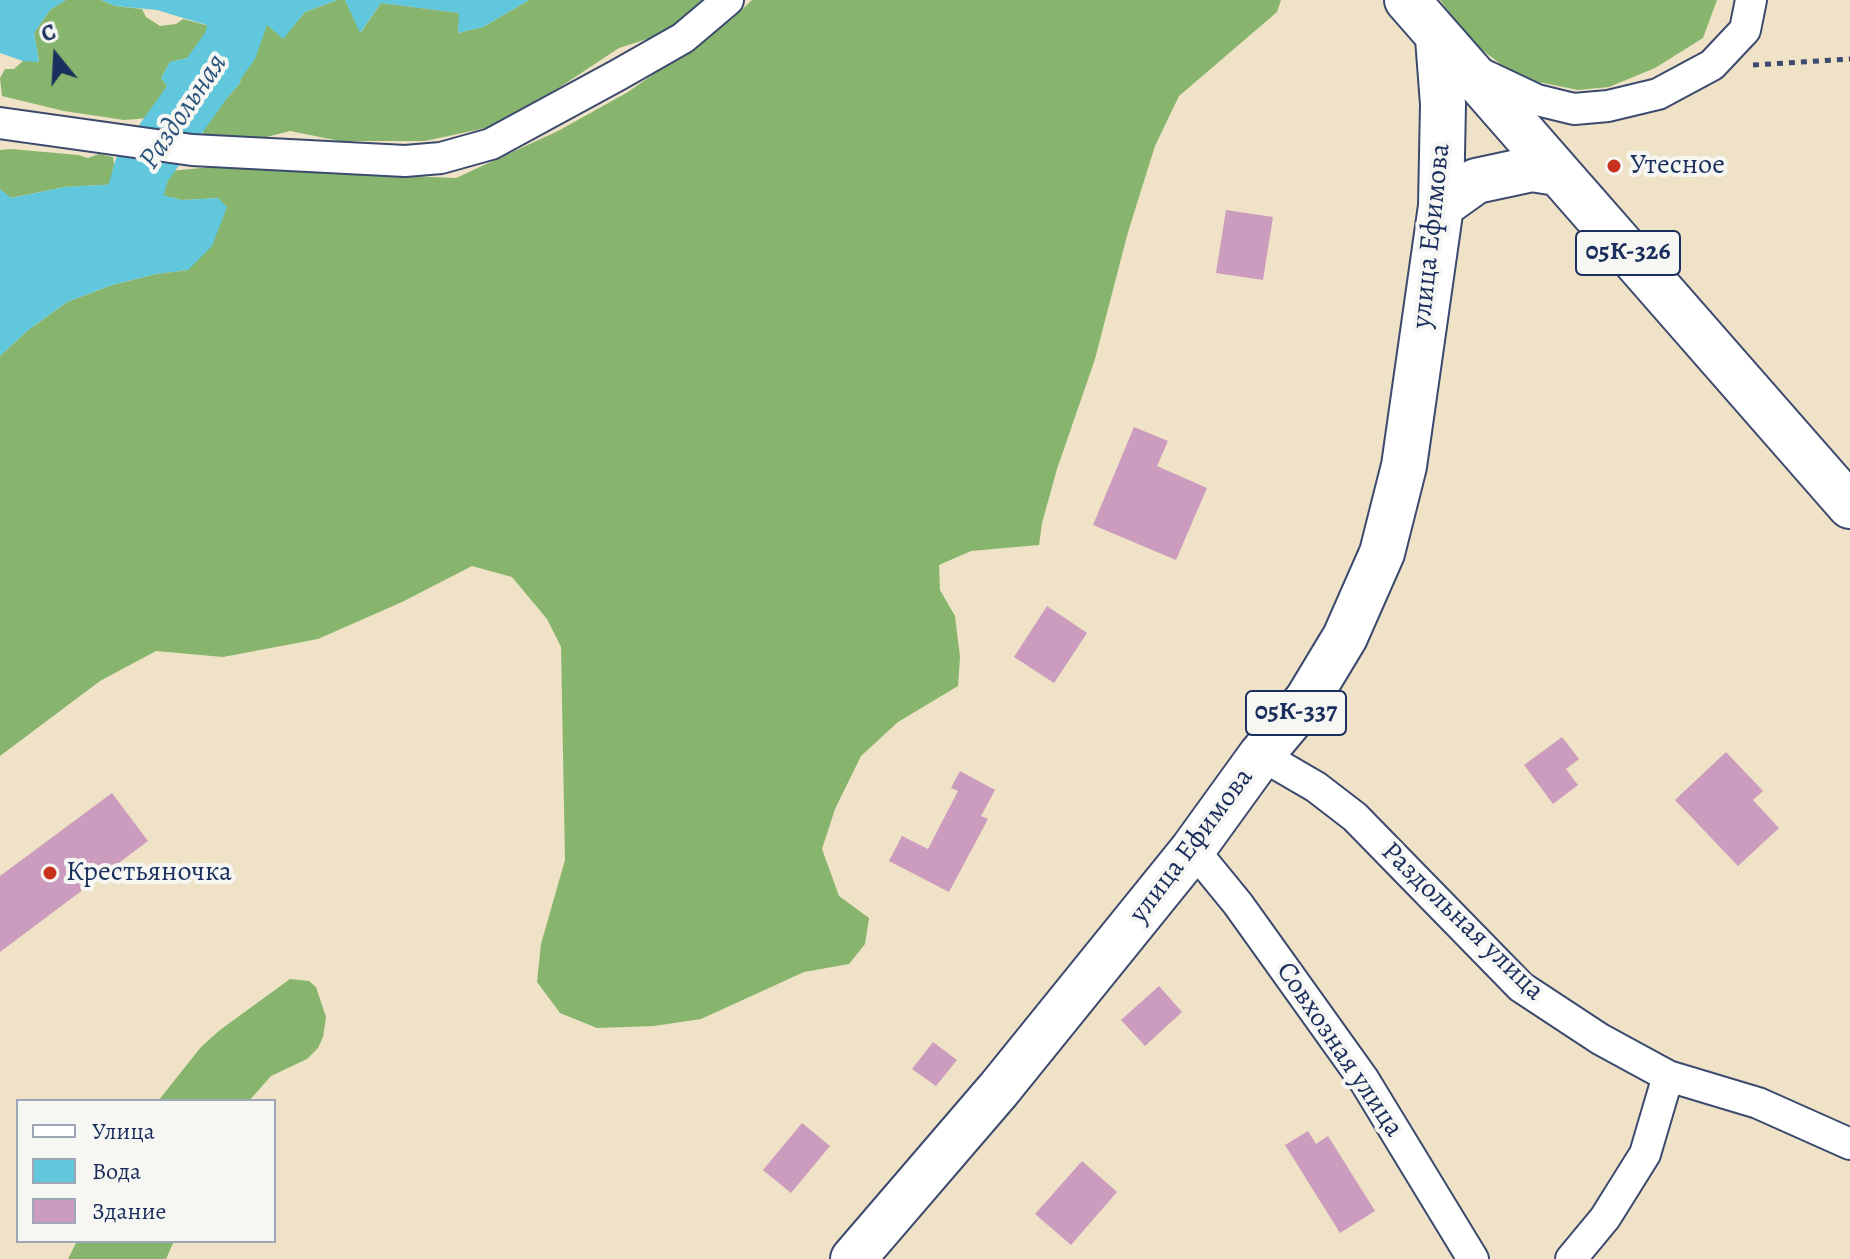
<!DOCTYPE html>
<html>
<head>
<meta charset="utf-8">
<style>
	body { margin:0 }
	#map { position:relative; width:1850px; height:1259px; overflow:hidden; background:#efe2c6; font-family:Alegreya,serif }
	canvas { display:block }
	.legend { position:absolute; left:16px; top:1099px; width:260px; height:144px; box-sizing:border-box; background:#f6f6f2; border:2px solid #9ea6b7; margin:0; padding:10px 14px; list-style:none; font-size:24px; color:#1b2f5e }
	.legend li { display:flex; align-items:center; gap:16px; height:40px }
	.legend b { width:40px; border:2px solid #9ea6b7 }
	.north { position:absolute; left:16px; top:16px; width:80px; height:80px; -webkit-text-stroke:6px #f6f6f2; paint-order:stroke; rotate:342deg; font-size:22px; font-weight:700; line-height:32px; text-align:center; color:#1b2f5e }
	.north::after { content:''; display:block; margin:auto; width:28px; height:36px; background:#1b2f5e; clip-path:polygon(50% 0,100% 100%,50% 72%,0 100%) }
</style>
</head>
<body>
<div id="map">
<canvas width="1850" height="1259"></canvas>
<ul class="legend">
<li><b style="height:10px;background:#fff"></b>Улица</li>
<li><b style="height:22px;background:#60c7dd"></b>Вода</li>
<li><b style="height:22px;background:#cb9cbd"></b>Здание</li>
</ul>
<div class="north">С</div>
</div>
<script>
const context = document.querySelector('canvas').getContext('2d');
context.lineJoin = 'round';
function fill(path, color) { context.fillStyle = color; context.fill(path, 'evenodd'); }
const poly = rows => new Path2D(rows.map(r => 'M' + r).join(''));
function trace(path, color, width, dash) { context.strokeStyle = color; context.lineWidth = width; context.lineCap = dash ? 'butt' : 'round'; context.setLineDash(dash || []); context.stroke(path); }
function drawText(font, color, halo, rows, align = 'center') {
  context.font = font + ' Alegreya,serif'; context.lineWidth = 8; context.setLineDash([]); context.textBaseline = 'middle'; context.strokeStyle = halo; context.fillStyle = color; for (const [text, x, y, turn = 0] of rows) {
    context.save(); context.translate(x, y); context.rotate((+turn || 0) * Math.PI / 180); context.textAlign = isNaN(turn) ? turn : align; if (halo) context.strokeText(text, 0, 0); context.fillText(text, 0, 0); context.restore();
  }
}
fill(poly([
	[66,0,101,0,115,6,142,9,146,17,160,26,176,24,183,19,213,27,221,43,195,56,170,62,161,78,172,92,173,103,163,113,149,118,124,120,64,111,2,96,0,78,5,69,14,69,23,61,39,61,34,33,50,10],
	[337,0,345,0,361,32,381,3,460,13,458,33,483,27,529,0,707,0,672,31,619,48,504,124,425,141,340,141,290,131,251,141,203,134,205,107,227,98,240,83,250,31,265,23,283,38,305,12],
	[752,0,1281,0,1277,12,1179,96,1155,146,1128,232,1095,359,1057,469,1042,523,1039,545,971,551,939,565,940,590,955,616,960,657,958,686,898,722,861,756,835,809,822,849,839,896,869,918,865,944,849,964,804,972,701,1019,654,1026,597,1028,560,1013,537,982,541,944,565,860,561,647,547,619,512,577,472,566,402,602,318,639,223,657,156,651,100,681,0,756,0,356,27,331,67,302,112,285,156,274,188,270,218,198,182,200,152,193,150,173,232,165,307,172,456,178,558,131,628,92,732,19],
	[1440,0,1717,0,1703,38,1655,68,1609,87,1578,90,1519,78,1473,43],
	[11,149,78,155,88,158,99,154,113,157,118,184,65,187,10,198,0,189,0,150],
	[290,979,309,981,316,987,326,1017,323,1037,318,1048,307,1059,271,1076,249,1101,158,1101,201,1047,220,1030],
	[77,1241,174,1241,166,1259,68,1259]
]), '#87b56d');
fill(poly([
	[0,0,66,0,50,10,34,33,39,62,23,61,0,53],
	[101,0,337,0,305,12,283,39,265,23,250,30,240,83,227,98,205,107,172,92,161,78,170,62,195,56,220,43,213,27,157,10,115,6],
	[345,0,529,0,483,27,458,33,459,13,381,3,360,33],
	[124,168,142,169,150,173,153,193,182,200,218,198,227,207,212,246,188,270,156,274,112,285,67,302,27,331,0,356,0,189,11,198,65,187,118,184]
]), '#60c7dd');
trace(poly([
	[0,299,128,219,142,169,230,46,246,0]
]), '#60c7dd', 56);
fill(poly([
	[1226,210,1273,217,1263,280,1216,273],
	[1134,427,1168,441,1157,466,1207,488,1176,560,1093,525],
	[1047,606,1087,633,1054,683,1014,657],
	[1562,737,1579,759,1566,769,1578,785,1553,804,1524,765],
	[1726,752,1763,791,1753,800,1779,828,1738,866,1675,800],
	[960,771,995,790,981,816,988,819,949,892,889,861,902,836,928,849,958,791,951,788],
	[112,793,148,841,0,952,0,876],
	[1159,986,1182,1012,1145,1046,1121,1020],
	[933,1042,957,1060,936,1086,912,1069],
	[802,1123,830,1146,791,1193,763,1170],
	[1308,1131,1316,1144,1328,1136,1375,1211,1340,1233,1285,1145],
	[1082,1161,1117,1192,1071,1245,1035,1214]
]), '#cb9cbd');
const street = poly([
	[1480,73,1537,100,1574,109,1608,106,1658,94,1712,65,1745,30,1751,0],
	[0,123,192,150,405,161,441,158,491,144,618,75,683,38,728,0],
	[1261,755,1316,787,1355,817,1521,987,1600,1039,1668,1076,1758,1103,1850,1144],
	[1193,849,1238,904,1364,1080,1473,1259],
	[1571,1259,1605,1218,1645,1154,1668,1076]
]);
const primary = poly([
	[1407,0,1850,506],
	[1441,206,1476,181,1532,169,1557,173],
	[853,1259,999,1089,1193,849,1261,755,1307,700,1345,637,1382,553,1404,466,1441,206,1443,104,1438,38]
]);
trace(street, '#3b4a6e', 34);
trace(primary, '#3b4a6e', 48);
trace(poly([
	[1753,65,1850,59]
]), '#3b4a6e', 5, [6, 6]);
trace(street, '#fff', 30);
trace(primary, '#fff', 44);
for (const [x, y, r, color] of [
	[1614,166,8,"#c8321e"],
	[50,873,8,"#c8321e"]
]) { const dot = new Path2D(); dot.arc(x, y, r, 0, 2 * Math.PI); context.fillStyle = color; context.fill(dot); trace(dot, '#f6f6f2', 3); }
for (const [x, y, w] of [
	[1628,253,104],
	[1296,713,100]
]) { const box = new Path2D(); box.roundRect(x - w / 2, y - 22, w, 44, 6); context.fillStyle = '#f6f6f2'; context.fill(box); trace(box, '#1b2f5e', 2); }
drawText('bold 26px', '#1b2f5e', null, [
	["05К-326",1628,253],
	["05К-337",1296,713]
]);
drawText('28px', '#1b2f5e', '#f6f6f2', [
	["Утесное",1630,166],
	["Крестьяночка",66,873]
], 'left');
drawText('28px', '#1b2f5e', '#f6f6f2', [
	["улица Ефимова",1432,236,-84],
	["улица Ефимова",1192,846,-53],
	["Раздольная улица",1462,922,44],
	["Совхозная улица",1339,1050,56]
]);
drawText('italic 30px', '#2c557e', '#f6f6f2', [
	["Раздольная",184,112,-56]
]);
</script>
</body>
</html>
